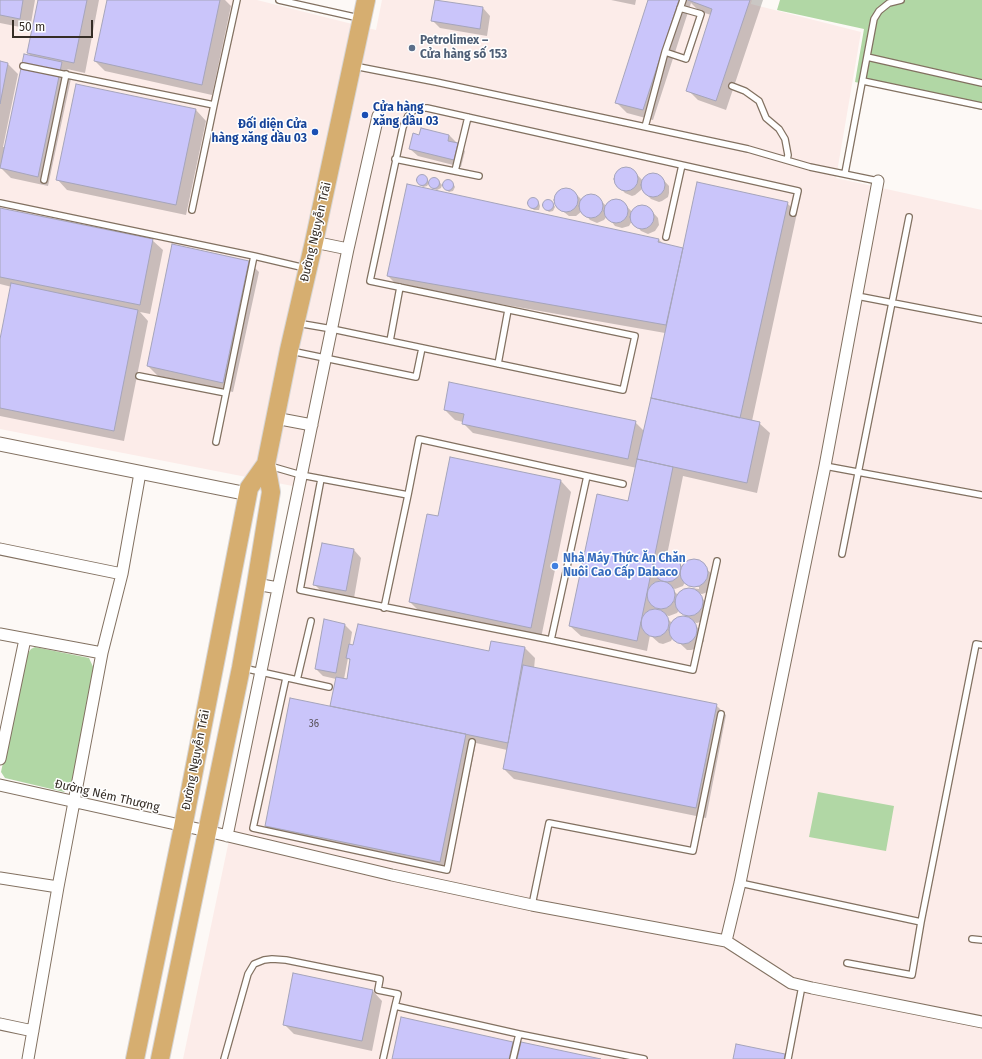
<!DOCTYPE html>
<html>
<head>
<meta charset="utf-8">
<style>
	body { margin:0 }
	#map { position:relative; width:982px; height:1059px; overflow:hidden; background:#fdf9f6; font-family:"Fira Sans",sans-serif }
	canvas { display:block }
	.scale { position:absolute; left:12px; top:20px; width:81px; height:18px; box-sizing:border-box; border:2px solid #352d26; border-top:0; padding-left:5px; font-size:12px; line-height:14px; white-space:nowrap; color:#352d26; -webkit-text-stroke:3px #fff; paint-order:stroke }
</style>
</head>
<body>
<div id="map">
<canvas width="982" height="1059"></canvas>
<div class="scale">50 m</div>
</div>
<script>
const context = document.querySelector('canvas').getContext('2d');
context.lineJoin = 'round';
function fill(path, color) { context.fillStyle = color; context.fill(path, 'evenodd'); }
const poly = rows => new Path2D(rows.map(r => 'M' + r).join(''));
function trace(path, color, width, dash) { context.strokeStyle = color; context.lineWidth = width; context.lineCap = dash ? 'butt' : 'round'; context.setLineDash(dash || []); context.stroke(path); }
function drawText(font, color, halo, rows, align = 'center') {
  context.font = font + ' "Fira Sans",sans-serif'; context.lineWidth = 3; context.setLineDash([]); context.textBaseline = 'middle'; context.strokeStyle = halo; context.fillStyle = color; for (const [text, x, y, turn = 0] of rows) {
    context.save(); context.translate(x, y); context.rotate((+turn || 0) * Math.PI / 180); context.textAlign = isNaN(turn) ? turn : align; if (halo) context.strokeText(text, 0, 0); context.fillText(text, 0, 0); context.restore();
  }
}
fill(poly([
	[0,0,257,0,376,30,382,0,752,0,751,4,861,32,836,178,982,210,982,1059,183,1059,303,488,0,429]
]), '#fcece9');
fill(poly([
	[780,0,982,0,982,110,855,82,864,29,777,10],
	[35,647,89,658,94,669,71,786,64,792,5,778,1,772,26,656,31,649],
	[818,792,894,806,886,851,809,837]
]), '#b1d7a5');
fill(poly([
	[0,0,35,0,30,29,0,23],
	[39,0,99,0,85,73,67,69,72,74,48,186,11,178,0,167,0,62,8,64,18,74,3,147,5,147,32,57,28,53],
	[108,0,225,0,231,6,212,95,105,71,95,61],
	[611,0,636,0,635,5],
	[649,0,763,0,726,110,698,100,688,90,711,15,699,11,691,3,653,120,627,113,617,103],
	[483,8,490,16,487,36,440,28,433,21],
	[196,110,206,121,186,215,67,190,57,179],
	[449,135,465,151,461,167,418,156,410,149,420,136],
	[625,167,632,169,643,181,645,177,652,174,659,175,669,186,669,193,668,197,662,201,659,202,651,199,643,191,642,186,641,190,635,195,632,196,625,193,617,185,615,177,618,171],
	[421,176,428,180,429,183,427,186,423,187,418,182,417,179],
	[436,178,442,185,441,188,437,190,434,189,430,184,431,179],
	[448,180,454,185,455,187,453,191,449,192,444,187,443,184],
	[569,189,572,190,582,200,586,196,590,195,597,196,606,206,612,201,615,200,623,202,632,212,637,206,641,205,648,207,658,218,659,225,655,231,648,234,641,231,632,221,629,226,622,228,615,226,607,216,604,220,597,223,590,220,582,211,576,216,569,216,560,209,555,203,556,195,561,190],
	[533,199,539,203,540,206,539,210,534,210,529,206,528,203,530,200],
	[547,200,554,205,555,207,553,211,549,212,544,207,543,204],
	[787,203,797,213,752,421,759,423,770,433,757,493,683,476,667,555,671,556,684,568,688,563,691,561,699,562,714,576,715,584,711,591,702,594,697,593,708,604,710,613,705,620,697,623,692,622,702,632,704,641,699,648,691,650,687,650,673,637,671,641,663,644,659,643,650,635,647,651,581,636,570,626,629,502,637,468,473,433,463,423,463,422,455,420,445,410,635,422,644,431,665,333,398,286,388,276,659,240,664,244,683,249],
	[685,582,690,586,699,587,699,589,691,588,695,590,686,590,682,591,679,596,670,587,675,589,683,586],
	[679,610,688,618,680,618,677,619,673,624,664,615,669,616,677,613],
	[0,210,152,240,163,250,150,314,140,312,148,321,124,441,0,416,0,344,12,287,0,284],
	[249,262,259,272,233,392,158,376,148,366],
	[561,481,571,492,541,638,420,612,410,602,439,517],
	[322,544,354,550,361,558,354,598,322,592,314,584],
	[345,625,352,632,350,645,490,652,492,642,525,648,535,658,534,669,716,705,726,715,706,818,514,779,504,769,507,750,476,743,450,871,276,836,266,826,331,707,336,679,323,676,316,669],
	[348,658,351,662,348,680,344,679],
	[372,990,382,1001,372,1051,294,1034,284,1024],
	[513,1043,520,1050,596,1059,393,1059]
]), '#0003');
const building = poly([
	[0,0,23,0,20,19,0,15,0,0],
	[38,0,87,0,74,63,27,53,38,0],
	[107,0,220,0,202,85,94,61,107,0],
	[435,0,483,7,480,29,431,21,435,0],
	[648,0,679,0,643,110,615,103,648,0],
	[688,0,750,0,716,101,686,91,712,9,688,0],
	[24,54,62,62,38,177,0,168,24,54],
	[0,61,8,63,0,104,0,61],
	[76,84,196,109,176,205,56,180,76,84],
	[421,128,449,135,448,141,458,143,454,160,409,149,413,133,419,135,421,128],
	'614 179a12 12 0 1 1 24 0a12 12 0 1 1-24 0Z',
	'641 185a12 12 0 1 1 24 0a12 12 0 1 1-24 0Z',
	'416.5 180a5.5 5.5 0 1 1 11 0a5.5 5.5 0 1 1-11 0Z',
	'428.5 183a5.5 5.5 0 1 1 11 0a5.5 5.5 0 1 1-11 0Z',
	'442.5 185a5.5 5.5 0 1 1 11 0a5.5 5.5 0 1 1-11 0Z',
	[697,182,788,202,740,418,651,398,697,182],
	[407,184,659,239,658,242,683,248,666,325,387,276,407,184],
	'554 200a12 12 0 1 1 24 0a12 12 0 1 1-24 0Z',
	'579 206a12 12 0 1 1 24 0a12 12 0 1 1-24 0Z',
	'527.5 203a5.5 5.5 0 1 1 11 0a5.5 5.5 0 1 1-11 0Z',
	'604 211a12 12 0 1 1 24 0a12 12 0 1 1-24 0Z',
	'542.5 205a5.5 5.5 0 1 1 11 0a5.5 5.5 0 1 1-11 0Z',
	'630 217a12 12 0 1 1 24 0a12 12 0 1 1-24 0Z',
	[0,208,153,239,140,305,0,277,0,208],
	[172,244,249,261,223,383,147,366,172,244],
	[11,283,138,310,114,431,0,408,0,339,11,283],
	[449,382,636,421,628,459,462,424,464,414,444,410,449,382],
	[651,398,760,422,747,483,637,459,651,398],
	[450,457,561,480,531,628,409,602,427,514,438,516,450,457],
	[637,459,673,467,637,641,569,626,597,494,628,501,637,459],
	[322,543,354,549,346,591,313,585,322,543],
	'653 568a14 14 0 1 1 28 0a14 14 0 1 1-28 0Z',
	'680 573a14 14 0 1 1 28 0a14 14 0 1 1-28 0Z',
	'647 595a14 14 0 1 1 28 0a14 14 0 1 1-28 0Z',
	'675 602a14 14 0 1 1 28 0a14 14 0 1 1-28 0Z',
	'641 623a14 14 0 1 1 28 0a14 14 0 1 1-28 0Z',
	'669 630a14 14 0 1 1 28 0a14 14 0 1 1-28 0Z',
	[324,619,345,624,336,673,315,669,324,619],
	[358,624,489,651,491,641,525,647,508,743,330,706,336,677,347,679,350,659,346,658,349,644,353,645,358,624],
	[523,665,717,704,696,808,503,769,523,665],
	[290,698,466,734,440,862,265,826,290,698],
	[293,973,373,990,362,1041,283,1025,293,973],
	[401,1017,513,1042,509,1059,392,1059,401,1017],
	[521,1042,601,1059,517,1059,521,1042],
	[736,1044,785,1054,784,1059,733,1059,736,1044]
]);
fill(building, '#cac5fa');
trace(building, '#a6a5bb', 1);
const service = poly([
	[279,0,359,18],
	[665,52,686,59,701,14,680,8],
	[867,57,982,83],
	[23,66,214,105,237,0],
	[354,66,436,82,748,149,810,167,878,181],
	[863,81,982,106],
	[732,86,745,91,759,101,766,118,779,129,785,139,788,155,787,160],
	[645,127,665,52,683,0],
	[395,159,479,176],
	[455,171,468,117],
	[845,173,874,19,879,11,889,3,901,0],
	[44,180,66,74],
	[0,203,254,256,305,268],
	[192,210,214,105],
	[666,237,682,165],
	[857,296,982,320],
	[297,323,332,329,623,390,635,336,370,281,403,127,408,116,416,108,427,108,798,191,793,213],
	[390,341,400,287],
	[291,351,416,377,422,348],
	[498,364,508,310],
	[139,376,226,393],
	[216,442,254,256],
	[270,466,301,475,408,495,384,608],
	[825,466,982,495],
	[321,479,300,590,551,640,587,476],
	[408,495,419,439,623,484],
	[842,554,909,217],
	[551,640,693,670,717,561],
	[243,668,329,687],
	[286,678,253,828,447,870,472,742],
	[297,680,311,621],
	[740,883,921,922],
	[532,905,549,823,693,851,721,714],
	[972,939,982,940],
	[847,963,912,975,921,922,976,644,982,645],
	[224,1059,248,974,254,964,264,960,272,959,286,960,380,979,378,990,398,994,395,1006,519,1034,644,1059],
	[383,1059,395,1006],
	[513,1059,519,1034],
	[788,1059,802,986]
]);
const minor = poly([
	[348,249,378,116],
	[275,418,312,425],
	[0,549,122,574],
	[256,584,278,588],
	[0,634,102,653],
	[0,759,25,639],
	[0,785,207,831,392,875,532,905,726,941,791,983,812,988,982,1022],
	[227,836,348,249,314,242],
	[0,878,58,887],
	[726,941,740,883,825,466,878,181],
	[0,1024,33,1031],
	[28,1059,58,887,102,653,122,574,140,473]
]);
const tertiary = poly([
	[0,444,248,494]
]);
const trunk = poly([
	[135,1059,183,827,249,488,266,464,289,350,314,242,366,0],
	[160,1059,241,668,256,584,271,492,266,464]
]);
trace(service, '#827161', 8);
trace(minor, '#827161', 13);
trace(tertiary, '#827161', 15);
trace(trunk, '#d7d5d4', 20);
trace(service, '#fff', 5.5);
trace(minor, '#fff', 11);
trace(tertiary, '#fff', 13);
trace(trunk, '#d6ae70', 18);
for (const [x, y, r, color] of [
	[412,48,4,"#5c6f8a"],
	[365,115,4,"#1a4fb4"],
	[315,132,4,"#1a4fb4"],
	[555,566,4,"#3f7fe0"]
]) { const dot = new Path2D(); dot.arc(x, y, r, 0, 2 * Math.PI); context.fillStyle = color; context.fill(dot); trace(dot, '#fff', 1.5); }
drawText('10px', '#5a535b', null, [
	["36",314,724]
]);
drawText('bold 12px', '#4e5e75', '#fff', [
	["Petrolimex –",420,41],
	["Cửa hàng số 153",420,55]
], 'left');
drawText('bold 12px', '#164399', '#fff', [
	["Cửa hàng",373,108],
	["xăng dầu 03",373,122],
	["Đối diện Cửa",307,125,"right"],
	["hàng xăng dầu 03",307,139,"right"]
], 'left');
drawText('12px', '#352d26', '#fff', [
	["Đường Nguyễn Trãi",316,232,-77],
	["Đường Nguyễn Trãi",196,760,-79],
	["Đường Ném Thượng",107,796,13]
]);
drawText('bold 12px', '#366cbe', '#fff', [
	["Nhà Máy Thức Ăn Chăn",563,559],
	["Nuôi Cao Cấp Dabaco",563,573]
], 'left');
</script>
</body>
</html>
